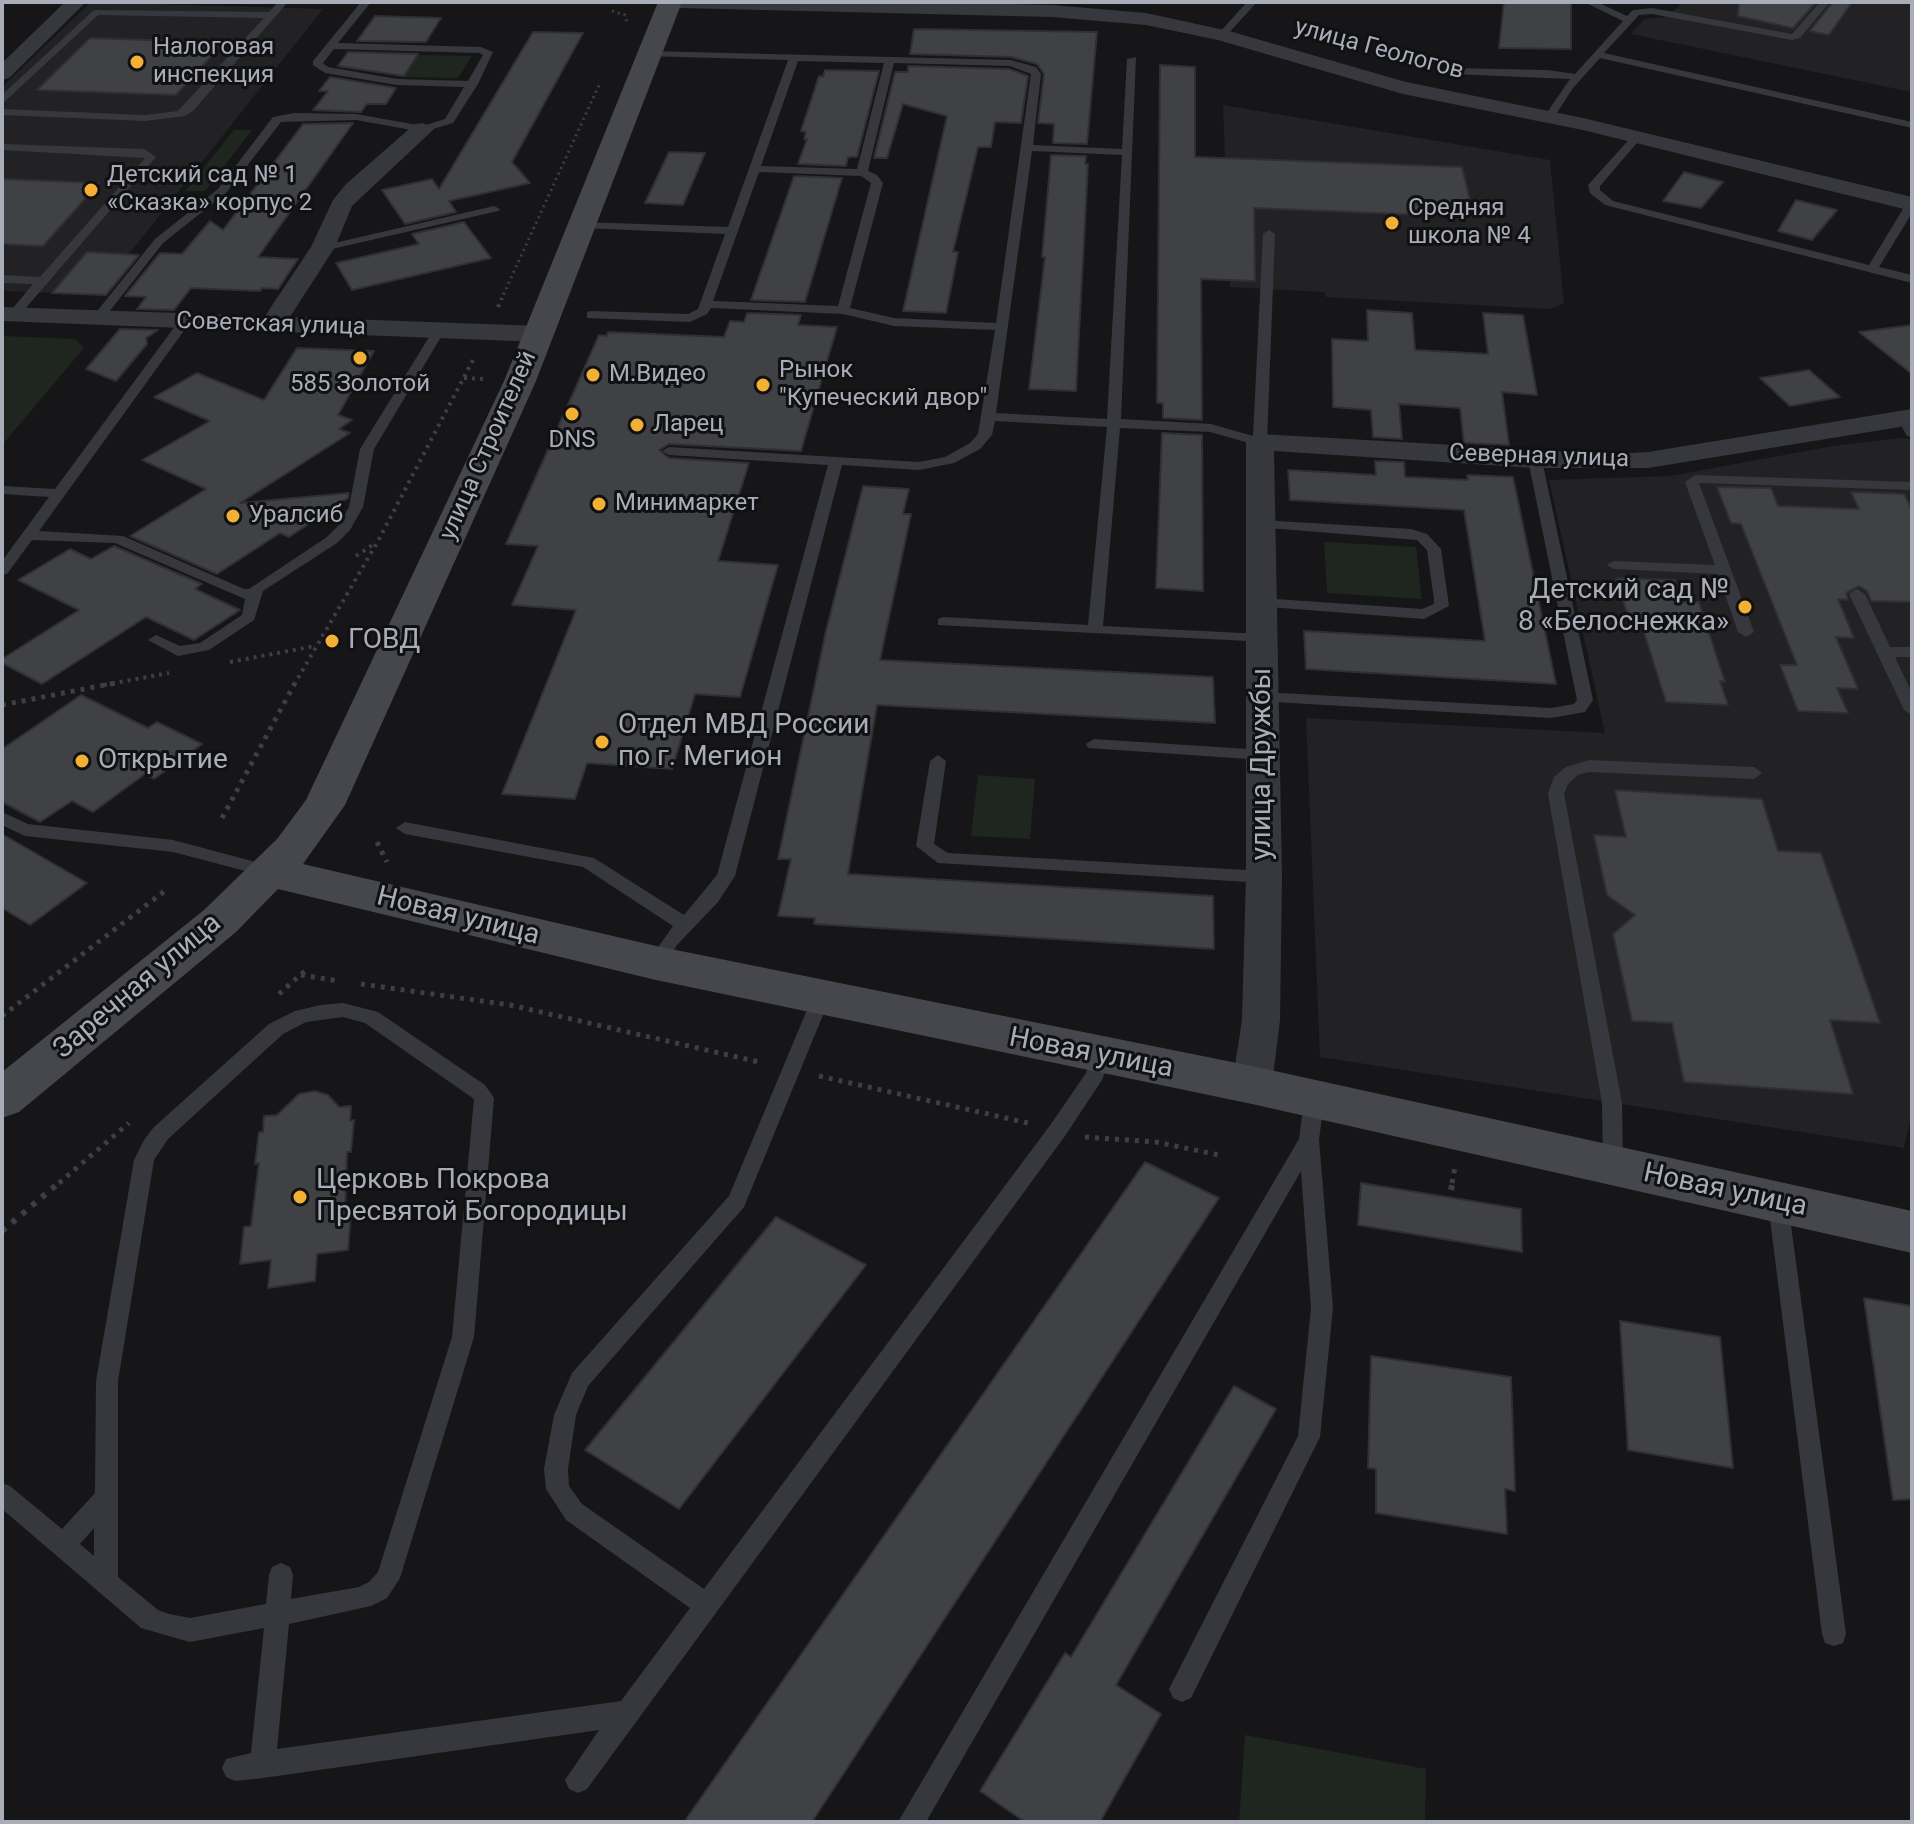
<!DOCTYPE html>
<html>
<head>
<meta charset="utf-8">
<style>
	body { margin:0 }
	#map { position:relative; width:1914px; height:1824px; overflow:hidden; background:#161618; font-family:Roboto,sans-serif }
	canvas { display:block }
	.frame { position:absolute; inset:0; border:4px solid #a8adb8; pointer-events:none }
</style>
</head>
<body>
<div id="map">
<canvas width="1914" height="1824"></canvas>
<div class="frame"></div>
</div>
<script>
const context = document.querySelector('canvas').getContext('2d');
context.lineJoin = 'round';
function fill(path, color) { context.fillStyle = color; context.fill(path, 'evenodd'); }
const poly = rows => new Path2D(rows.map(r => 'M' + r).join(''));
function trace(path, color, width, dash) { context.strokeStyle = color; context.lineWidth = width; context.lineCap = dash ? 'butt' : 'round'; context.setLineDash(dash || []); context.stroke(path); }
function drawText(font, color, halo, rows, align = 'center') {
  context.font = font + ' Roboto,sans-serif'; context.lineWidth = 6; context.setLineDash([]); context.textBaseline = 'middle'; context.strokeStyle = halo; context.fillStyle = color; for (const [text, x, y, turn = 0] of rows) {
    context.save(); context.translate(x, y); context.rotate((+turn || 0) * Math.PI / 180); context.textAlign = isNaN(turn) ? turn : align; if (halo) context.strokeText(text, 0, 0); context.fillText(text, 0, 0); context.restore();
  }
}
fill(poly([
	[91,2,323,9,129,254,87,252,52,293,2,291,2,87],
	[1671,2,1912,2,1912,92,1631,34,1644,19,1665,17,1681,5],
	[1223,105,1550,160,1564,303,1550,309,1326,297,1324,292,1230,287],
	[1900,438,1912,439,1912,1112,1904,1148,1320,1057,1306,718,1605,733,1549,480,1670,476,1833,446]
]), '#222225');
fill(poly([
	[418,55,472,56,458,78,403,77],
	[234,130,252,130,205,191,185,191],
	[2,336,75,339,84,348,2,445],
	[1324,542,1416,547,1422,599,1327,593],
	[978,775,1035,779,1030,839,971,836],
	[1245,1735,1426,1769,1425,1822,1239,1822]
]), '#1e261f');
const building = poly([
	[1504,2,1571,2,1571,49,1499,48,1504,2],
	[1739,2,1816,2,1793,28,1738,16,1739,2],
	[1833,2,1852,2,1829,35,1810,31,1833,2],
	[375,16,441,18,426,42,357,41,375,16],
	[914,29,1097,32,1087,144,1053,143,1054,124,1038,123,1044,74,1037,64,1011,57,910,54,914,29],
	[533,32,583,33,512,162,530,183,449,201,456,212,405,224,382,190,432,179,439,189,533,32],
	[90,38,147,40,223,43,176,95,37,90,90,38],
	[348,52,418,54,404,76,338,66,348,52],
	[1160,65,1195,67,1195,157,1462,167,1474,217,1254,208,1255,281,1201,279,1202,420,1163,418,1163,403,1157,403,1160,65],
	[908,66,1009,69,1028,76,1021,123,995,122,991,147,978,147,953,252,958,252,946,313,903,311,947,116,903,104,887,158,874,158,895,72,908,72,908,66],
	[825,70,879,71,857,157,848,157,846,166,798,164,807,139,804,139,806,132,801,131,819,76,823,77,825,70],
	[330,77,396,88,386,104,367,104,361,112,313,110,328,91,319,91,330,77],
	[353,123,258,257,298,259,278,289,262,288,260,291,191,288,174,310,137,309,146,297,125,296,160,253,182,254,210,221,223,230,303,124,353,123],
	[669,152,705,153,683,205,645,203,669,152],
	[1051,155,1086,156,1085,164,1088,164,1076,391,1029,389,1045,257,1042,257,1051,155],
	[1684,172,1723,182,1701,208,1663,201,1684,172],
	[794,176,842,178,805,302,751,300,794,176],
	[2,179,99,183,43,246,2,244,2,179],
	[1796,200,1837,210,1812,240,1778,231,1796,200],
	[464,222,491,258,352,290,336,263,419,244,412,234,464,222],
	[87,252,139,255,106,295,52,293,87,252],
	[1367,310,1412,313,1415,350,1488,354,1483,313,1523,315,1537,395,1502,392,1509,445,1464,443,1460,408,1399,404,1402,439,1373,437,1371,410,1333,407,1332,339,1368,341,1367,310],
	[747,313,801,315,798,325,837,327,801,451,669,444,659,450,669,458,749,463,718,561,778,565,740,697,695,694,672,769,587,763,575,799,502,794,576,610,512,605,538,546,506,544,599,335,607,336,608,332,724,337,730,321,744,322,747,313],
	[1912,325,1912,374,1859,332,1912,325],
	[120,329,158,330,146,338,147,344,116,381,86,369,120,329],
	[297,348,374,351,338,415,352,420,339,429,350,433,240,503,349,493,348,498,289,537,280,533,217,574,130,536,206,489,142,460,210,421,154,397,197,373,264,400,297,348],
	[1809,370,1840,397,1790,406,1760,378,1809,370],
	[1162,433,1202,435,1203,591,1156,588,1162,433],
	[1375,461,1404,462,1405,477,1468,480,1467,475,1513,477,1556,684,1306,669,1304,631,1485,641,1464,510,1290,500,1288,470,1376,475,1375,461],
	[863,486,909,489,903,514,911,514,880,660,1213,677,1215,723,877,705,848,874,1213,896,1214,949,814,924,815,918,778,916,791,859,778,859,826,631,863,486],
	[1717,487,1771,488,1778,506,1859,509,1851,492,1904,494,1912,509,1912,602,1871,601,1867,591,1859,586,1846,593,1848,600,1838,599,1854,638,1836,637,1858,689,1837,688,1848,713,1798,711,1780,665,1797,665,1741,524,1731,523,1717,487],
	[114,546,202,584,195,589,240,610,194,640,146,617,42,684,2,663,2,659,79,610,18,580,70,549,91,559,114,546],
	[1616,578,1675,580,1682,602,1699,602,1725,682,1720,681,1728,705,1666,702,1641,623,1630,622,1616,578],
	[81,695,148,728,157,722,202,744,154,779,145,774,93,812,72,801,40,822,2,802,2,749,81,695],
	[1615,790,1762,799,1778,851,1821,853,1880,1023,1830,1020,1853,1094,1684,1082,1672,1023,1632,1021,1613,934,1635,915,1607,895,1594,835,1626,837,1615,790],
	[2,834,87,883,30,925,2,908,2,834],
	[315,1091,328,1095,339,1107,351,1106,350,1121,354,1120,351,1152,347,1152,345,1214,351,1213,348,1250,317,1254,315,1281,268,1288,271,1260,240,1264,244,1227,251,1226,259,1163,255,1164,259,1132,263,1132,264,1116,277,1115,299,1094,315,1091],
	[1145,1162,1219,1198,812,1822,684,1822,1145,1162],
	[1361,1183,1521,1209,1522,1252,1358,1225,1361,1183],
	[776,1217,866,1265,679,1509,585,1450,776,1217],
	[1864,1298,1912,1306,1912,1499,1893,1500,1864,1298],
	[1620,1321,1720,1337,1733,1468,1628,1450,1620,1321],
	[1371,1356,1511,1377,1515,1491,1505,1489,1507,1534,1376,1513,1376,1469,1368,1468,1371,1356],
	[1234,1386,1276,1409,1116,1685,1161,1714,1100,1822,1025,1822,980,1791,1065,1653,1071,1657,1234,1386]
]);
fill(building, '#404145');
trace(building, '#303034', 2);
trace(poly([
	[612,11,625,15,627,23],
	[501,300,600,83]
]), '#3d3f44', 3, [2, 4]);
trace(poly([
	[498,307,502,298],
	[464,378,483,379],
	[356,556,374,544],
	[230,662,315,646],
	[104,685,169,673],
	[294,685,378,541,473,360]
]), '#3d3f44', 4, [3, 5]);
trace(poly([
	[2,705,115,683],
	[222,818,295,683],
	[377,842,387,862],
	[301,975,339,981],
	[361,984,510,1005,763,1063],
	[279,994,306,970],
	[2,1016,166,890],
	[819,1076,1028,1123],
	[1085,1137,1156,1142,1219,1155],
	[59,1183,129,1123],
	[1452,1183,1455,1167]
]), '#3d3f44', 5, [4, 6]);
trace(poly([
	[1451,1190,1453,1181],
	[2,1231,61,1181]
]), '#3d3f44', 6, [5, 8]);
fill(poly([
	[278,2,288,2,193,111,185,116,145,121,2,115,2,109,145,115,178,111,264,18,98,15,2,104,2,95,94,10,269,12,278,2],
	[361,2,371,2,338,43,481,47,493,52,478,84,453,123,423,132,356,120,281,122,226,193,163,243,102,321,94,321,94,315,155,239,218,189,273,117,294,113,356,114,423,126,445,119,464,87,397,85,325,73,313,65,313,61,361,2],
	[334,49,479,53,483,55,468,81,397,79,328,67,323,63,334,49],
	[1247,2,1257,2,1225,37,1219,37,1219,33,1247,2],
	[1584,2,1597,2,1627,16,1633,10,1652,8,1792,34,1820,2,1830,2,1800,38,1792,40,1652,14,1639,15,1604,53,1912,122,1912,128,1600,58,1573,88,1553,119,1549,120,1544,117,1570,79,1452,74,1447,71,1452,68,1547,70,1575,74,1623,21,1584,2],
	[649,51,1011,60,1036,67,1041,74,1033,145,1122,149,1127,59,1136,57,1121,419,1211,424,1253,436,1263,234,1269,230,1275,234,1267,442,1260,446,1210,432,1120,428,1103,626,1262,634,1267,636,1270,639,1267,642,938,625,938,619,943,617,1088,625,1107,427,995,421,992,435,980,449,954,463,919,470,842,465,735,876,718,902,677,945,663,968,656,970,649,968,647,963,673,926,583,867,405,834,396,828,405,822,594,858,684,915,717,875,828,465,669,455,662,451,669,447,919,462,945,457,970,443,978,434,995,330,894,326,843,314,711,308,707,314,690,322,587,318,587,312,591,311,688,314,698,309,725,234,582,228,576,225,582,222,728,227,788,60,645,56,644,54,649,51],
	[798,61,884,63,857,169,761,166,798,61],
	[894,63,1010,66,1031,74,996,323,894,318,850,308,883,183,877,175,868,171,894,63],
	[1032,151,1122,155,1107,419,996,413,1032,151],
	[759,172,861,176,871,183,838,306,713,301,759,172],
	[1633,135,1642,137,1600,186,1600,190,1613,201,1869,265,1906,204,1912,201,1912,213,1879,267,1912,275,1912,283,1605,205,1590,193,1588,185,1633,135],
	[2,144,144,149,156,157,18,317,14,318,8,314,33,284,2,283,2,275,40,277,145,158,2,150,2,144],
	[494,206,500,209,498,211,323,251,317,247,494,206],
	[181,318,191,321,39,531,123,536,244,589,249,589,327,537,339,525,349,507,360,449,434,329,444,332,374,449,363,507,350,530,337,543,263,591,254,620,209,650,178,656,148,640,156,635,180,646,200,643,242,615,245,599,115,543,32,540,7,574,2,575,2,561,49,497,2,494,2,486,55,489,181,318],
	[1904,414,1912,420,1912,437,1907,436,1897,418,1904,414],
	[1535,456,1542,460,1593,700,1585,712,1551,718,1256,701,1254,697,1262,692,1551,708,1574,704,1577,700,1528,460,1535,456],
	[1695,475,1912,482,1912,490,1699,483,1754,632,1746,637,1738,632,1718,574,1614,569,1607,565,1614,561,1715,565,1685,482,1695,475],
	[1261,520,1411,529,1427,534,1441,549,1449,606,1424,619,1256,606,1256,600,1261,598,1422,609,1434,604,1434,599,1427,550,1417,540,1256,527,1254,524,1261,520],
	[1857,589,1865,594,1890,647,1912,647,1912,657,1895,657,1912,693,1912,715,1904,710,1849,594,1857,589],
	[1094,739,1263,750,1271,755,1263,760,1088,748,1086,744,1094,739],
	[938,755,946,761,934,844,948,853,1264,871,1273,877,1264,883,938,863,916,846,930,761,938,755],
	[1589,760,1754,767,1762,773,1754,779,1589,772,1578,775,1568,784,1564,794,1622,1103,1623,1166,1620,1172,1613,1174,1606,1172,1603,1166,1602,1103,1548,794,1554,777,1566,767,1589,760],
	[2,812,28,824,173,840,278,868,281,872,272,878,173,852,25,836,2,825,2,812],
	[821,991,828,993,830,998,744,1207,588,1386,576,1415,568,1469,569,1486,582,1504,704,1589,1051,1124,1086,1073,1094,1051,1101,1049,1108,1051,1111,1056,1102,1080,1065,1136,587,1789,578,1793,569,1789,565,1780,599,1730,263,1778,235,1781,226,1777,222,1768,226,1759,251,1753,264,1628,190,1642,141,1628,2,1509,2,1483,10,1486,62,1529,95,1493,96,1381,134,1160,144,1140,154,1127,269,1024,295,1011,321,1005,343,1003,378,1012,485,1085,494,1098,474,1337,400,1578,387,1598,371,1606,289,1624,277,1749,621,1701,690,1608,566,1520,546,1489,544,1469,554,1415,572,1373,729,1196,812,998,814,993,821,991],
	[343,1017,365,1023,474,1099,452,1337,378,1572,369,1582,359,1587,291,1599,293,1575,290,1567,281,1563,272,1567,269,1575,266,1604,190,1618,169,1614,158,1610,118,1577,118,1381,154,1160,168,1139,283,1034,306,1022,343,1017],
	[94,1528,94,1556,80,1544,94,1528],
	[1314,1092,1321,1094,1324,1100,1319,1140,1333,1308,1320,1437,1191,1698,1182,1702,1173,1698,1169,1689,1298,1436,1311,1308,1301,1171,926,1822,898,1822,1299,1139,1304,1100,1307,1094,1314,1092],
	[1778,1194,1785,1197,1788,1203,1846,1634,1843,1643,1834,1646,1825,1643,1822,1634,1768,1203,1771,1197,1778,1194]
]), '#37383d');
fill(poly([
	[65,2,86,2,9,78,2,80,2,63,65,2],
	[670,2,918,2,1052,5,1146,13,1229,31,1406,82,1583,118,1912,197,1912,211,1583,130,1403,94,1218,40,1146,25,1052,17,680,8,670,2],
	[423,123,434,129,352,206,335,247,290,317,540,326,549,329,553,334,549,339,540,342,2,321,2,307,265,316,311,247,333,200,346,184,415,124,423,123],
	[1912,409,1912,425,1648,468,1535,468,1274,451,1282,877,1280,1020,1272,1085,1266,1096,1252,1100,1238,1096,1232,1085,1242,1020,1246,877,1246,442,1250,436,1260,434,1612,454,1648,452,1912,409]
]), '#37383d');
fill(poly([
	[658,2,682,2,536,381,345,805,303,864,656,946,1252,1066,1912,1211,1912,1253,1252,1104,656,980,278,889,236,932,19,1112,2,1118,2,1072,204,910,277,839,306,800,504,381,658,2]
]), '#45474d');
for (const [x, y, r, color] of [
	[137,62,8,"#f2b134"],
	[91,190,8,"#f2b134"],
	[1392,223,8,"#f2b134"],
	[360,358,8,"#f2b134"],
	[593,375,8,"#f2b134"],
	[763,385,8,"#f2b134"],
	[572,414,8,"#f2b134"],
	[637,425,8,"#f2b134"],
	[599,504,8,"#f2b134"],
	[233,516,8,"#f2b134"],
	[1745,607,8,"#f2b134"],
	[332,641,8,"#f2b134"],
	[602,742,8,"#f2b134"],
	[82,761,8,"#f2b134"],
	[300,1197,8,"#f2b134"]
]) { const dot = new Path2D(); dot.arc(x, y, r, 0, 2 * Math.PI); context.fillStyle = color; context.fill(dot); trace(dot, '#111113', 3); }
drawText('24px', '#a8adb8', '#111113', [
	["Налоговая",153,48],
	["инспекция",153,76],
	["Детский сад № 1",107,176],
	["«Сказка» корпус 2",107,204],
	["Средняя",1408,209],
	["школа № 4",1408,237],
	["Рынок",779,371],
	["\"Купеческий двор\"",779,399],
	["М.Видео",609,375],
	["585 Золотой",360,385,"center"],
	["Ларец",653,425],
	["DNS",572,441,"center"],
	["Минимаркет",615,504],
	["Уралсиб",249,516]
], 'left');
drawText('24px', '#a8adb8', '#111113', [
	["улица Геологов",1379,50,15],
	["Советская улица",271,325,2],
	["улица Строителей",489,446,-66],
	["Северная улица",1539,457,2]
]);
drawText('28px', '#a8adb8', '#111113', [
	["Детский сад №",1729,591,"right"],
	["8 «Белоснежка»",1729,623,"right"],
	["ГОВД",348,641],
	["Отдел МВД России",618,726],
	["по г. Мегион",618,758],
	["Открытие",98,761],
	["Церковь Покрова",316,1181],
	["Пресвятой Богородицы",316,1213]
], 'left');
drawText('28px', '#a8adb8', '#111113', [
	["улица Дружбы",1263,764,-90],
	["Новая улица",458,917,14],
	["Заречная улица",138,987,-40],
	["Новая улица",1091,1054,11],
	["Новая улица",1725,1191,12]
]);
</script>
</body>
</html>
